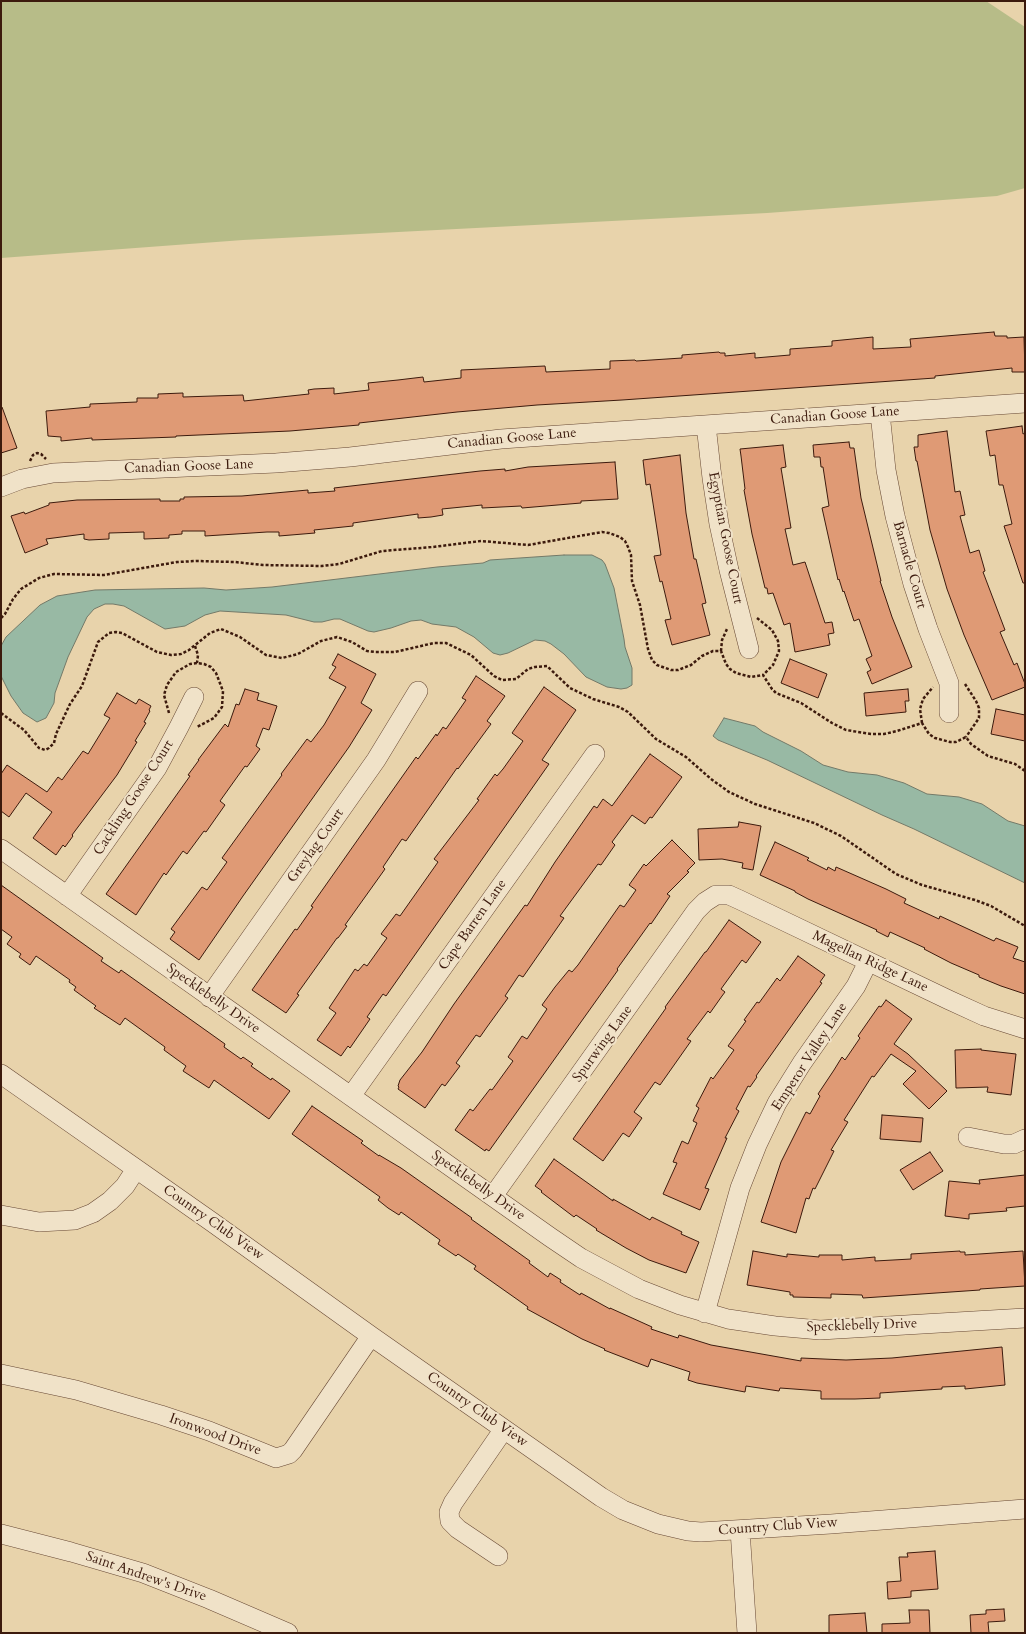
<!DOCTYPE html>
<html>
<head>
<meta charset="utf-8">
<style>
	body { margin:0 }
	#map { position:relative; width:1026px; height:1634px; overflow:hidden; background:#e8d3ab; font-family:Cardo,serif }
	canvas { display:block }
	.frame { position:absolute; inset:0; border:2px solid #3c1a0d; pointer-events:none }
</style>
</head>
<body>
<div id="map">
<canvas width="1026" height="1634"></canvas>
<div class="frame"></div>
</div>
<script>
const context = document.querySelector('canvas').getContext('2d');
context.lineJoin = 'round';
function fill(path, color) { context.fillStyle = color; context.fill(path, 'evenodd'); }
const poly = rows => new Path2D(rows.map(r => 'M' + r).join(''));
function trace(path, color, width, dash) { context.strokeStyle = color; context.lineWidth = width; context.lineCap = dash ? 'butt' : 'round'; context.setLineDash(dash || []); context.stroke(path); }
function drawText(font, color, halo, rows, align = 'center') {
  context.font = font + ' Cardo,serif'; context.lineWidth = 4; context.setLineDash([]); context.textBaseline = 'middle'; context.strokeStyle = halo; context.fillStyle = color; for (const [text, x, y, turn = 0] of rows) {
    context.save(); context.translate(x, y); context.rotate((+turn || 0) * Math.PI / 180); context.textAlign = isNaN(turn) ? turn : align; if (halo) context.strokeText(text, 0, 0); context.fillText(text, 0, 0); context.restore();
  }
}
fill(poly([
	[1,1,986,1,1025,27,1025,188,997,196,767,213,243,240,1,258]
]), '#b7bc88');
const water = poly([
	[564,555,592,555,602,560,605,564,614,588,624,639,625,647,632,668,632,685,627,688,621,689,607,687,586,677,564,654,551,644,545,641,535,640,508,653,500,655,493,653,474,637,456,627,432,624,421,620,411,621,391,628,374,632,368,631,340,619,334,619,322,622,314,622,286,615,220,611,205,615,185,626,165,629,124,606,113,604,105,604,94,609,87,617,68,657,55,693,54,703,46,718,37,722,23,713,11,696,1,676,1,646,6,637,40,605,57,596,95,590,204,588,226,590,272,587,437,567,483,563,490,560,564,555],
	[724,718,755,726,763,732,801,751,823,765,848,772,877,775,904,783,927,794,959,797,982,804,1008,821,1025,826,1025,883,914,829,882,815,767,760,718,740,713,736,724,718]
]);
fill(water, '#98b9a4');
trace(water, '#737968', 1);
const building = poly([
	[994,332,995,336,1007,336,1007,338,1024,337,1025,372,1012,372,1012,368,935,376,935,378,622,400,537,405,457,412,359,423,359,425,290,431,176,436,176,437,92,440,92,438,61,441,61,437,48,436,46,411,90,407,90,404,137,402,137,398,158,398,158,394,183,393,183,397,243,395,244,401,309,394,308,390,314,389,334,388,334,394,369,390,368,383,398,380,423,377,424,382,461,378,461,370,545,366,546,372,610,369,610,361,635,360,636,361,682,358,682,355,719,352,720,353,725,353,725,356,755,353,755,358,790,355,790,349,832,346,832,341,873,337,873,349,911,347,910,339,994,332],
	[1,407,2,407,17,448,1,453,1,407],
	[1022,426,1023,434,1025,433,1025,583,1023,583,1004,526,1012,524,1003,485,999,485,995,455,990,456,986,431,1022,426],
	[947,431,955,492,960,491,965,515,960,516,970,553,979,550,985,571,983,572,1005,630,1000,632,1014,665,1017,663,1025,684,1025,687,992,700,964,635,947,589,930,530,917,461,916,461,914,447,918,447,918,435,947,431],
	[849,442,850,448,854,448,861,498,881,581,880,581,892,617,912,667,872,684,867,672,871,670,866,659,872,656,859,619,854,621,844,591,843,592,839,579,838,580,822,508,829,506,823,467,821,467,820,457,814,457,813,445,849,442],
	[783,445,786,467,781,468,791,528,785,529,793,565,805,562,825,623,832,622,834,633,828,634,830,645,795,652,790,623,784,625,773,593,768,594,767,588,765,588,752,534,744,490,745,489,741,456,740,449,783,445],
	[680,455,686,513,694,559,696,559,706,603,702,604,710,635,672,645,665,620,671,619,662,581,660,582,654,556,661,555,650,484,646,485,643,460,680,455],
	[615,462,618,499,581,501,581,503,522,508,521,506,482,508,482,505,442,509,443,515,431,517,418,518,418,514,353,523,353,526,314,530,315,533,279,536,279,532,267,532,205,536,205,531,182,531,182,534,169,535,169,538,144,539,144,532,109,533,109,539,89,540,84,539,84,534,46,539,48,544,25,553,11,516,24,512,25,514,49,505,49,503,77,500,160,499,160,501,180,501,180,499,184,499,184,497,242,496,308,490,308,493,335,491,334,488,480,471,505,469,505,471,528,467,615,462],
	[338,654,376,674,361,703,372,710,349,747,243,896,199,960,170,939,175,932,171,929,202,887,207,890,227,862,222,858,282,775,281,774,307,739,311,742,324,725,346,687,329,678,336,667,332,665,338,654],
	[790,659,827,674,818,698,781,683,790,659],
	[476,676,505,696,487,721,491,724,458,769,457,768,406,841,402,839,383,867,385,869,345,925,347,926,338,938,337,938,297,994,299,995,286,1013,252,990,295,929,297,930,313,907,311,906,416,757,418,759,436,734,437,736,443,727,446,729,466,700,462,698,476,676],
	[544,687,576,710,542,760,549,764,386,996,383,994,367,1017,370,1019,350,1048,348,1046,341,1056,317,1040,336,1013,329,1008,355,969,358,971,364,964,367,966,387,938,381,934,396,914,400,916,438,862,434,859,479,800,477,799,495,774,497,776,503,769,523,741,512,733,544,687],
	[245,689,259,693,257,700,277,706,269,730,263,728,256,746,260,749,247,767,245,766,220,801,225,805,206,832,204,831,187,854,183,851,166,875,164,873,136,915,106,894,190,776,188,775,199,760,198,760,225,724,228,727,236,704,239,705,245,689],
	[908,689,909,701,905,701,906,712,866,716,864,693,908,689],
	[117,693,136,704,139,699,151,706,149,710,150,711,144,722,146,723,135,741,137,742,117,775,72,835,73,836,65,847,63,845,56,855,33,838,52,812,26,793,9,817,1,811,1,774,7,765,47,792,58,777,62,780,83,751,88,754,110,718,104,715,117,693],
	[996,709,1025,715,1025,741,991,734,996,709],
	[650,754,682,777,652,818,650,817,645,824,632,815,612,842,615,845,601,865,598,864,560,916,564,918,523,977,519,975,505,996,508,998,487,1027,480,1037,476,1035,456,1063,460,1066,445,1086,442,1084,425,1108,398,1089,399,1087,398,1086,400,1080,422,1052,454,1004,525,905,527,906,555,862,594,806,597,808,603,799,612,806,650,754],
	[739,822,761,826,753,870,742,868,743,863,722,859,699,860,698,829,738,827,739,822],
	[672,840,695,863,687,871,689,872,667,894,670,896,651,924,650,923,617,969,618,970,489,1151,486,1149,485,1151,455,1130,470,1109,473,1111,490,1089,492,1090,513,1061,508,1057,522,1036,527,1039,547,1009,542,1005,555,987,569,970,572,972,578,965,620,905,624,907,636,890,629,885,644,864,646,866,672,840],
	[775,842,809,858,807,860,827,870,828,867,835,871,836,867,886,889,906,899,904,903,939,919,940,916,994,941,996,938,1018,947,1013,958,1025,962,1025,994,1001,986,979,977,979,975,951,963,924,949,925,948,890,932,888,937,876,931,877,930,808,899,795,892,795,891,760,875,775,842],
	[1,885,103,958,101,961,119,973,121,970,225,1044,224,1047,241,1059,243,1057,253,1064,251,1066,271,1080,272,1078,290,1091,269,1119,214,1080,209,1088,183,1071,186,1066,164,1050,165,1047,125,1018,120,1025,94,1008,96,1006,74,990,76,987,69,982,70,980,36,956,30,965,19,957,21,954,7,944,12,937,1,929,1,885],
	[729,920,761,942,746,963,742,960,721,989,725,992,722,996,710,1013,708,1011,687,1039,691,1041,660,1085,655,1082,634,1112,642,1118,629,1137,623,1133,603,1161,573,1139,666,1008,665,1007,705,952,706,952,729,920],
	[798,956,825,975,820,982,822,983,756,1076,757,1077,750,1087,748,1086,736,1109,739,1111,725,1138,727,1138,705,1188,709,1189,700,1210,663,1194,677,1163,673,1162,682,1141,688,1144,697,1123,693,1121,699,1108,696,1106,711,1077,713,1079,734,1050,728,1046,746,1021,744,1020,757,1002,759,1003,777,978,780,981,798,956],
	[886,1000,912,1019,894,1044,908,1054,947,1091,929,1109,903,1084,916,1071,891,1054,874,1077,872,1076,844,1120,848,1122,831,1150,834,1151,815,1189,813,1188,809,1199,806,1198,796,1233,761,1222,781,1162,806,1112,810,1114,820,1096,818,1094,834,1070,842,1057,845,1060,860,1038,858,1036,879,1006,881,1007,886,1000],
	[981,1049,981,1050,1016,1054,1011,1095,987,1092,988,1087,956,1088,955,1050,981,1049],
	[312,1106,363,1141,361,1143,379,1156,379,1155,401,1168,472,1218,471,1219,530,1261,529,1263,548,1277,550,1273,561,1280,560,1282,580,1295,581,1293,610,1309,610,1308,652,1327,651,1329,678,1338,679,1335,711,1345,801,1361,801,1358,846,1360,892,1358,1002,1347,1005,1385,965,1389,965,1386,942,1387,942,1389,880,1393,880,1398,855,1399,821,1399,821,1391,780,1388,779,1391,746,1386,745,1392,697,1383,688,1380,690,1372,651,1359,648,1367,604,1350,605,1349,582,1339,527,1309,528,1307,474,1269,476,1266,458,1254,456,1256,438,1244,440,1240,401,1212,399,1215,388,1208,378,1200,380,1197,292,1134,312,1106],
	[882,1115,923,1118,921,1142,880,1139,882,1115],
	[930,1152,943,1171,913,1190,900,1170,930,1152],
	[554,1159,613,1201,613,1199,650,1220,652,1217,682,1232,681,1234,699,1242,686,1273,649,1260,626,1248,596,1230,597,1229,576,1215,574,1217,541,1192,542,1191,535,1186,554,1159],
	[1025,1175,1025,1206,1006,1208,1007,1211,969,1214,969,1219,945,1216,949,1181,980,1184,979,1180,1025,1175],
	[753,1251,787,1257,787,1254,819,1257,819,1255,842,1255,842,1260,875,1257,875,1261,911,1259,911,1254,960,1251,960,1252,965,1252,965,1255,1023,1251,1025,1286,980,1289,980,1290,863,1298,862,1295,831,1294,831,1298,793,1297,793,1295,790,1295,790,1292,747,1285,753,1251],
	[935,1551,938,1589,911,1591,911,1597,888,1599,887,1582,901,1581,899,1557,908,1557,907,1553,935,1551],
	[1004,1609,1005,1621,988,1622,989,1633,971,1633,970,1615,986,1614,986,1610,1004,1609],
	[909,1610,929,1610,930,1633,882,1633,882,1624,910,1623,909,1610],
	[865,1613,867,1633,829,1633,829,1615,865,1613]
]);
fill(building, '#df9a75');
trace(building, '#3c1a0d', 1);
const minor = poly([
	[880,413,886,470,895,516,913,584,928,629,949,683,949,713],
	[706,425,712,478,719,524,729,570,749,649],
	[1,487,22,479,53,473,276,463,350,457,501,439,1025,403],
	[1,849,550,1237,581,1258,639,1289,680,1305,728,1319,775,1326,820,1330,1025,1318],
	[67,896,157,768,179,727,194,697],
	[209,997,376,760,418,691],
	[1,1074,212,1222,371,1336,601,1497,623,1510,658,1524,688,1531,701,1532,831,1524,1025,1509],
	[351,1096,595,754],
	[968,1137,1004,1144,1014,1144,1025,1139],
	[493,1196,696,911,705,902,716,895,729,895,740,900,949,1000,984,1016,1025,1029],
	[1,1215,39,1222,75,1220,93,1213,110,1201,125,1186,136,1169],
	[705,1313,740,1188,757,1145,777,1103,802,1063,856,986,868,962],
	[1,1374,76,1390,161,1415,209,1431,276,1458,289,1454,293,1450,371,1336],
	[740,1530,747,1633],
	[1,1534,71,1552,143,1573,209,1599,288,1633],
	[498,1556,458,1529,450,1521,449,1512,453,1503,504,1429]
]);
trace(minor, '#674834', 20);
trace(poly([
	[30,461,33,455,37,453,41,454,46,459],
	[1,618,5,614,13,599,21,589,39,578,54,574,104,575,177,562,196,561,235,562,263,565,322,566,339,564,382,551,433,547,481,541,528,545,602,532,609,533,620,537,625,541,628,547,631,555,632,581,640,605,648,649,652,660,657,665,671,670,678,670,691,665,702,656,713,651,721,651,726,664,730,669,736,673,751,677,763,675,772,689,776,693,801,703,832,723,846,730,871,734,884,734,897,731,922,723,929,734,935,738,950,742,956,742,966,737,971,744,988,756,1015,764,1025,771],
	[757,618,772,630,778,641,779,651,773,665,763,675],
	[195,646,198,655,197,663],
	[721,651,722,640,727,629],
	[965,684,976,701,979,708,979,718,966,737],
	[1,713,24,730,39,748,45,750,49,748,54,743,56,734,70,704,82,686,98,642,109,633,116,632,122,633,157,652,171,655,181,654,189,650,210,633,221,629,240,637,266,655,282,658,298,654,321,641,337,637,352,642,367,651,375,652,395,652,434,643,446,643,471,655,494,676,502,680,516,679,528,669,535,667,547,666,570,688,593,699,619,707,628,712,656,739,686,757,711,779,729,792,755,804,814,823,841,836,896,874,922,885,975,900,991,906,1025,926],
	[169,713,164,695,167,685,176,672,190,664,197,663,204,664,211,667,216,673,223,691,222,707,214,718,197,727],
	[922,723,920,709,923,699,933,687]
]), '#3c1a0d', 2.5, [3, 2]);
trace(minor, '#f0e2c8', 19);
drawText('14px', '#3c1a0d', '#f0e2c8', [
	["Canadian Goose Lane",835,416,-4],
	["Canadian Goose Lane",512,439,-5],
	["Canadian Goose Lane",189,467,-2],
	["Egyptian Goose Court",725,538,79],
	["Barnacle Court",909,565,74],
	["Cackling Goose Court",134,798,-57],
	["Greylag Court",316,846,-55],
	["Cape Barren Lane",473,925,-55],
	["Magellan Ridge Lane",870,962,25],
	["Specklebelly Drive",213,999,35],
	["Spurwing Lane",603,1044,-54],
	["Emperor Valley Lane",810,1057,-57],
	["Specklebelly Drive",478,1186,35],
	["Country Club View",213,1223,35],
	["Specklebelly Drive",862,1326,-2],
	["Country Club View",477,1410,35],
	["Ironwood Drive",215,1435,20],
	["Country Club View",778,1527,-4],
	["Saint Andrew's Drive",146,1577,19]
]);
</script>
</body>
</html>
